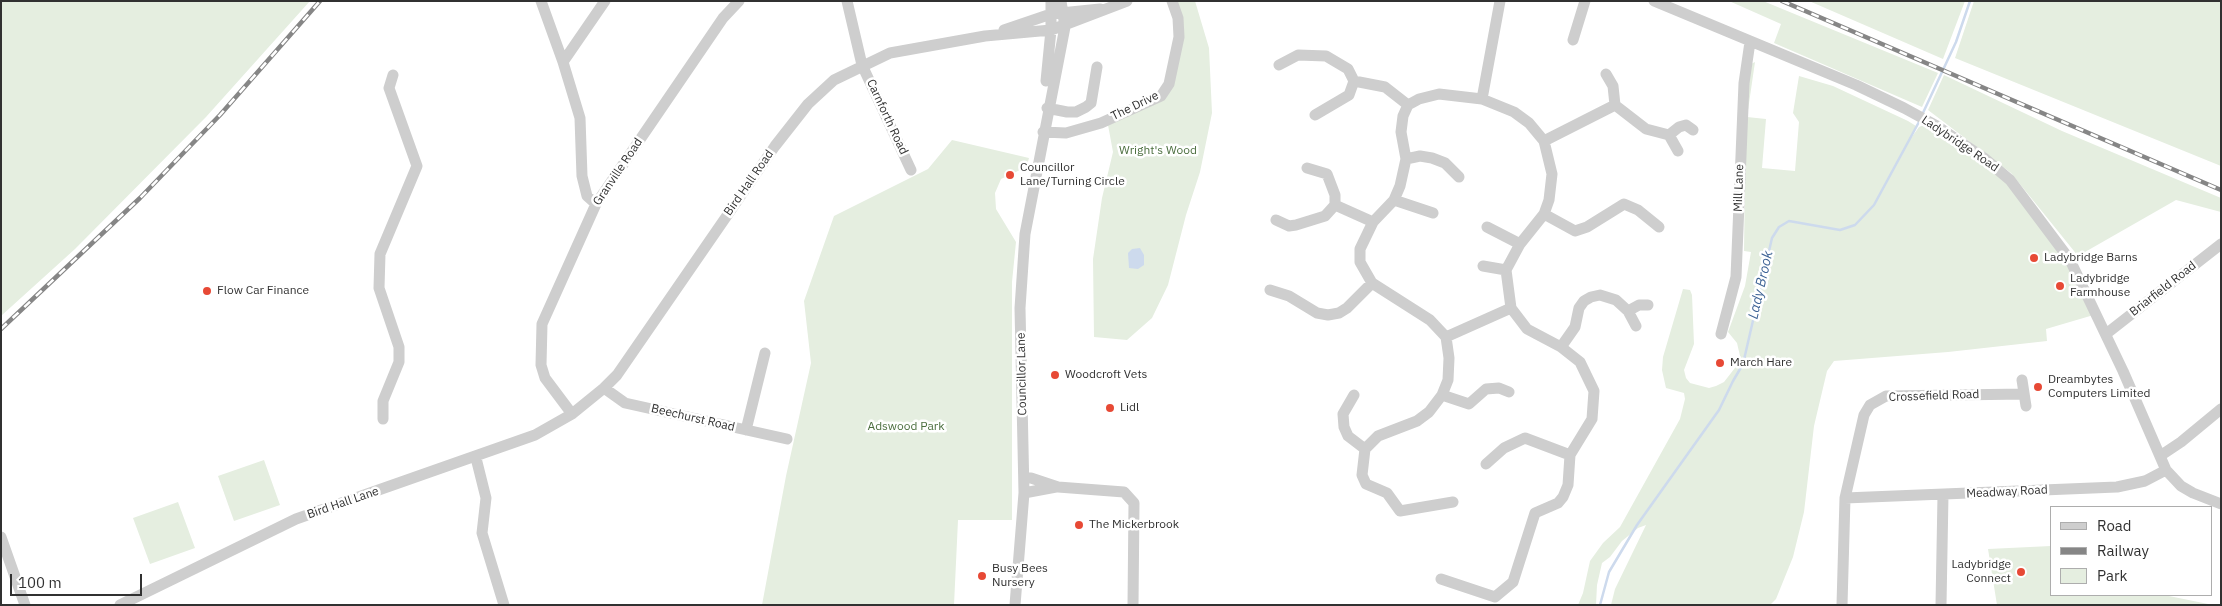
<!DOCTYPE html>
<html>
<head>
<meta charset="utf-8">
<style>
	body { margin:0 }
	#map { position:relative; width:2222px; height:606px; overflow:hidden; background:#fff; font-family:"IBM Plex Sans",sans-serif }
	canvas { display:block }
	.frame { position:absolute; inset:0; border:2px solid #313131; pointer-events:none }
	.legend { position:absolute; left:2050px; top:506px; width:162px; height:90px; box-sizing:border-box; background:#fff; border:1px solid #adadad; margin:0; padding:6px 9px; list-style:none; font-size:15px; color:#313131 }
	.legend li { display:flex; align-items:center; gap:10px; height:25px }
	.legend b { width:25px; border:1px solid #adadad }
	.scale { position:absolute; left:10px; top:574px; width:132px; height:22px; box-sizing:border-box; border:2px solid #313131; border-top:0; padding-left:6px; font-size:15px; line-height:18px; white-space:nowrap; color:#313131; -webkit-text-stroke:4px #fff; paint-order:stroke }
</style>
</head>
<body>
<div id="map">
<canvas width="2222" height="606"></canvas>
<div class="frame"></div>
<ul class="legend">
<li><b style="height:6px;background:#cecece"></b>Road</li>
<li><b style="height:6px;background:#868686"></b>Railway</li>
<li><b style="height:14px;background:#e5eee0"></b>Park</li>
</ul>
<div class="scale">100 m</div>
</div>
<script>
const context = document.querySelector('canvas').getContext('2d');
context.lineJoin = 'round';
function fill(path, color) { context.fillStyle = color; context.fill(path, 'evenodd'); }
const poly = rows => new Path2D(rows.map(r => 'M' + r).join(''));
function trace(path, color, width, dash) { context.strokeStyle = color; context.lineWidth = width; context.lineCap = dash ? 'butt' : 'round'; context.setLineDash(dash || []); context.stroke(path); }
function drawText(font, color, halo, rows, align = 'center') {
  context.font = font + ' "IBM Plex Sans",sans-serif'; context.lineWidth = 5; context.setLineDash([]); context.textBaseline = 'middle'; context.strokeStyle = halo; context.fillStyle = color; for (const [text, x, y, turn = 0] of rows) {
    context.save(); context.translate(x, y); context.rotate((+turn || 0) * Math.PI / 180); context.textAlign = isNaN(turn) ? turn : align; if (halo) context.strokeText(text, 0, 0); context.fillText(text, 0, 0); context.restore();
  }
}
fill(poly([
	[1,1,310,1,206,117,75,249,1,316],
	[1177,1,1195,1,1209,48,1212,113,1200,172,1186,215,1168,285,1152,318,1127,340,1094,337,1093,259,1102,198,1113,152,1108,125,1173,84],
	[1729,1,1763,1,1938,73,1922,107,1774,43,1781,24],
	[1809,1,1965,1,1943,59],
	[1974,1,2221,1,2221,166,1955,58],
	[1755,62,1747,117,1766,119,1762,168,1795,171,1799,122,1793,113,1799,76,1833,86,1908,121,1916,126,1911,138,1919,127,1930,122,2010,180,2052,235,2097,314,2046,329,2047,341,1948,352,1834,361,1827,371,1814,426,1804,512,1793,557,1776,599,1770,605,1611,605,1615,589,1646,525,1638,528,1622,541,1610,557,1602,563,1597,585,1596,605,1578,605,1583,593,1590,561,1603,543,1620,527,1680,419,1685,399,1684,393,1666,388,1662,370,1663,357,1683,289,1690,290,1692,295,1694,344,1684,370,1686,378,1690,383,1709,388,1716,386,1724,382,1738,364,1740,356,1737,343,1728,332,1745,286,1751,252,1744,251,1746,105,1751,64],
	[1944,75,2062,131,2221,198,2221,212,2176,200,2078,256,2011,173,1928,110],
	[952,140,1029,158,1027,165,1022,169,1001,179,995,193,996,209,1016,242,1012,282,1012,520,958,520,954,605,762,605,786,476,811,363,804,301,834,216,928,169],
	[264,460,280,505,234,521,218,476],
	[178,502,195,548,150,564,133,518],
	[2051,546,2051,595,2164,595,2213,605,1997,605,1988,549]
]), '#e5eee0');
fill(poly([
	[1140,248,1144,255,1144,265,1138,269,1129,268,1128,253,1132,249]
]), '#cddaed');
trace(poly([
	[1922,115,1956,42,1970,1],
	[1600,605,1609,572,1637,525,1719,410,1733,381,1743,364,1772,238,1779,227,1789,221,1840,230,1855,225,1874,205,1920,120]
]), '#cddaed', 2.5);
trace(poly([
	[541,1,563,62],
	[847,1,862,65,911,170],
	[1654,1,1856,85,1904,108,1937,126,1984,158,2010,180,2070,260,2123,371,2166,470,2181,486,2193,493,2221,504],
	[1004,30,1051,14,1100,9],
	[1573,40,1585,1],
	[1279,65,1298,55,1326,56,1348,69,1354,81,1385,87,1408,105],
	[1606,74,1613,86,1615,105],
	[1046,81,1051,30,1051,1],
	[1047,108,1067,112,1076,112,1086,107,1091,103,1097,67],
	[1315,115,1349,95,1354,81],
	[1043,132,1066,133,1101,123,1161,96,1169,84,1179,37,1178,18,1172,1],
	[1669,135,1679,127,1686,125,1693,130],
	[1544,141,1615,105,1646,129,1669,135,1678,151],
	[1406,159,1420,156,1432,158,1445,163,1459,177],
	[1307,168,1327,174,1335,195,1335,205],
	[1394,200,1433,213],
	[596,204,587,196,582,176,580,118,563,62,605,1],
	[1544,214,1575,231,1587,227,1624,204,1638,210,1659,227],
	[1276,220,1289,226,1296,225,1325,216,1335,205,1373,222],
	[1487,227,1520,244],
	[1483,266,1506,270],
	[1270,290,1289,296,1317,313,1328,315,1339,313,1347,308,1372,283],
	[1628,311,1639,305,1648,305],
	[1721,334,1736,277,1744,83,1750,42],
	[2106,334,2221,244],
	[1446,337,1511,308],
	[1561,347,1575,327,1579,308,1584,301,1591,297,1600,295,1616,300,1628,311,1636,326],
	[2022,380,2026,406],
	[604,388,625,403,787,439],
	[1354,395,1343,414,1344,427,1348,436,1365,449],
	[1442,395,1469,404,1486,389,1499,388,1509,392],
	[572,414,545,378,541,365,542,324,596,204,723,18,739,1],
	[383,419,383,401,399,362,399,347,379,288,380,254,417,166,389,88,393,75],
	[746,430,765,353],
	[2160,456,2181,442,2221,409],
	[476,458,486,498,482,533,504,605],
	[1486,464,1504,448,1525,438,1570,455],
	[1024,478,1031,478,1058,487,1124,492,1134,503,1133,605],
	[1024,493,1056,487],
	[1845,498,2117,487,2145,481,2166,470],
	[1453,502,1400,511,1387,493,1366,484,1362,475,1365,449,1378,436,1417,421,1429,412,1442,395,1448,380,1449,358,1446,337,1430,320,1372,283,1360,262,1360,249,1373,222,1394,200,1400,186,1406,159,1401,132,1403,116,1408,105,1419,99,1439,94,1482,99],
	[1,537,25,605],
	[1441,579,1495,597,1513,582,1535,513,1558,503,1563,497,1568,485,1570,455,1592,419,1594,391,1580,362,1561,347,1527,329,1511,308,1506,270,1520,244,1544,214,1549,200,1552,174,1544,141,1529,123,1514,112,1482,99,1500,1],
	[120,605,296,519,535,435,572,414,604,388,617,375,775,146,808,104,834,80,890,53,985,36,1051,30,1127,1],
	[1015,605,1024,493,1020,308,1025,234,1065,27,1061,1],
	[1842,605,1845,498,1864,415,1870,405,1886,396,2024,394],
	[1941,605,1943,495]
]), '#cecece', 11);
const rail = poly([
	[1782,1,2221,190],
	[1,329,140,198,220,115,320,1]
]);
trace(rail, '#868686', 4.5);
trace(rail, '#fff', 2.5, [8]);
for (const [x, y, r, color] of [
	[1010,175,5,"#e74935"],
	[2034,258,5,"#e74935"],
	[2060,286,5,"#e74935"],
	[207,291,5,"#e74935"],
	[1720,363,5,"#e74935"],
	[1055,375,5,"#e74935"],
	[2038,387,5,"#e74935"],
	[1110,408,5,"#e74935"],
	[1079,525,5,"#e74935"],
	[2021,572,5,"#e74935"],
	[982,576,5,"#e74935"]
]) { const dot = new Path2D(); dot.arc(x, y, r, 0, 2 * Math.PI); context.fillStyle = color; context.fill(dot); trace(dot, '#fff', 2); }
drawText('12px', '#313131', '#fff', [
	["The Drive",1135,106,-26],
	["Carnforth Road",887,117,65],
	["Ladybridge Road",1960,144,34],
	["Granville Road",618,172,-56],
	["Bird Hall Road",749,183,-55],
	["Mill Lane",1739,188,-88],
	["Briarfield Road",2163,289,-38],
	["Councillor Lane",1022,374,-91],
	["Crossefield Road",1934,396,-2],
	["Beechurst Road",693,418,13],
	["Meadway Road",2007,492,-3],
	["Bird Hall Lane",343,503,-19]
]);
drawText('12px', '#4b6e3e', '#fff', [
	["Wright's Wood",1158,151],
	["Adswood Park",906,427]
]);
drawText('12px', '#313131', '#fff', [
	["Councillor",1020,168],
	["Lane/Turning Circle",1020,182],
	["Ladybridge Barns",2044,258],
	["Ladybridge",2070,279],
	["Farmhouse",2070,293],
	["Flow Car Finance",217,291],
	["March Hare",1730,363],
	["Woodcroft Vets",1065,375],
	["Dreambytes",2048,380],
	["Computers Limited",2048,394],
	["Lidl",1120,408],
	["The Mickerbrook",1089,525],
	["Ladybridge",2011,565,"right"],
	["Connect",2011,579,"right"],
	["Busy Bees",992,569],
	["Nursery",992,583]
], 'left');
drawText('italic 14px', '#3e6395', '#fff', [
	["Lady Brook",1761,285,-77]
]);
</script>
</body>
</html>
